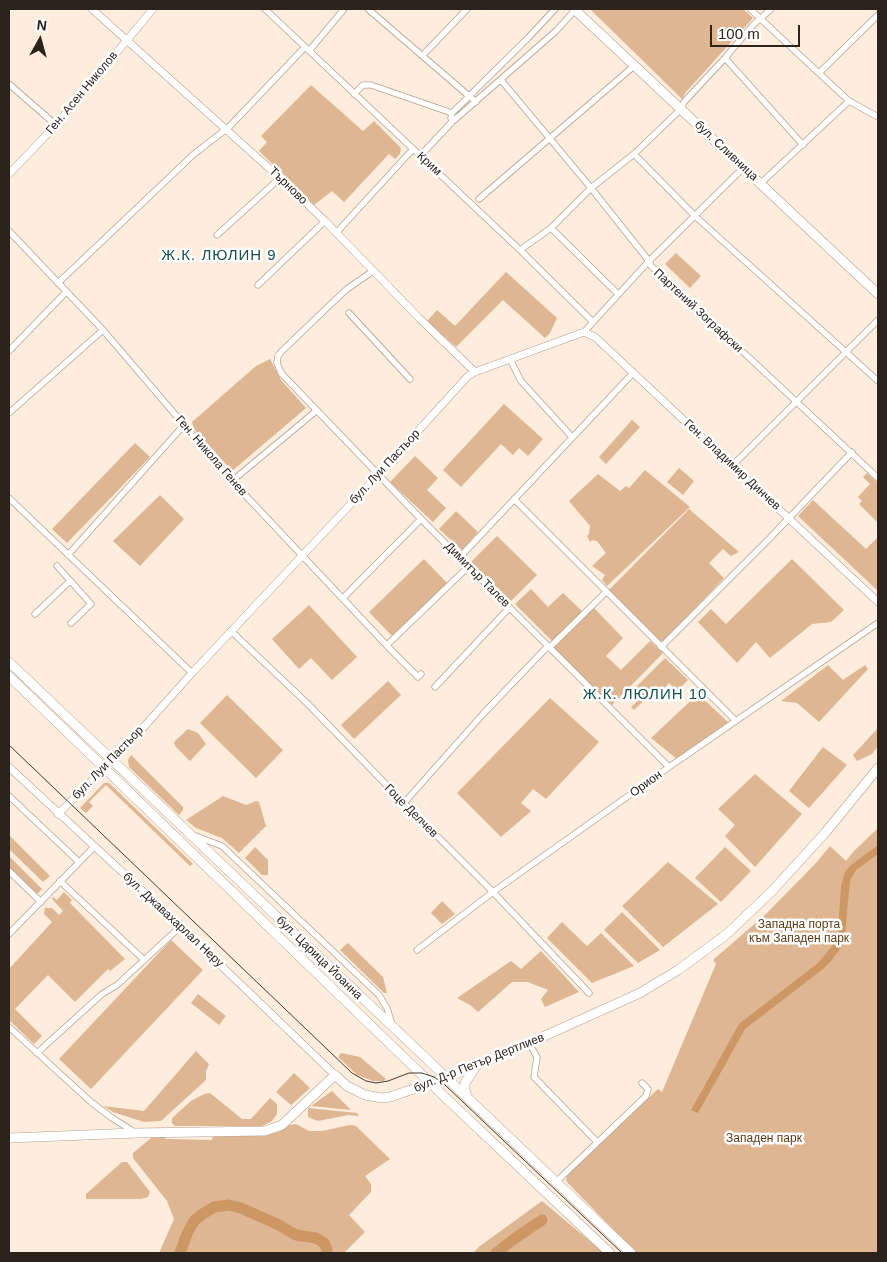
<!DOCTYPE html>
<html>
<head>
<meta charset="utf-8">
<style>
	body { margin:0 }
	#map { position:relative; width:887px; height:1262px; overflow:hidden; background:#feecdc; font-family:Helvetica,sans-serif }
	canvas { display:block }
	.frame { position:absolute; inset:0; border:10px solid #2b231c; pointer-events:none }
	.north { position:absolute; left:15px; top:15px; width:50px; height:50px; -webkit-text-stroke:4px #fff; paint-order:stroke; rotate:7deg; font-size:14px; font-weight:700; line-height:20px; text-align:center; color:#2b231c }
	.north::after { content:''; display:block; margin:auto; width:18px; height:22px; background:#2b231c; clip-path:polygon(50% 0,100% 100%,50% 72%,0 100%) }
	.scale { position:absolute; left:710px; top:25px; width:90px; height:22px; box-sizing:border-box; border:2px solid #2b231c; border-top:0; padding-left:6px; font-size:15px; line-height:18px; white-space:nowrap; color:#2b231c; -webkit-text-stroke:4px #fff; paint-order:stroke }
</style>
</head>
<body>
<div id="map">
<canvas width="887" height="1262"></canvas>
<div class="frame"></div>
<div class="north">N</div>
<div class="scale">100 m</div>
</div>
<script>
const context = document.querySelector('canvas').getContext('2d');
context.lineJoin = 'round';
function fill(path, color) { context.fillStyle = color; context.fill(path, 'evenodd'); }
const poly = rows => new Path2D(rows.map(r => 'M' + r).join(''));
function trace(path, color, width, dash) { context.strokeStyle = color; context.lineWidth = width; context.lineCap = dash ? 'butt' : 'round'; context.setLineDash(dash || []); context.stroke(path); }
function drawText(font, color, halo, rows, align = 'center') {
  context.font = font + ' Helvetica,sans-serif'; context.lineWidth = 5; context.setLineDash([]); context.textBaseline = 'middle'; context.strokeStyle = halo; context.fillStyle = color; for (const [text, x, y, turn = 0] of rows) {
    context.save(); context.translate(x, y); context.rotate((+turn || 0) * Math.PI / 180); context.textAlign = isNaN(turn) ? turn : align; if (halo) context.strokeText(text, 0, 0); context.fillText(text, 0, 0); context.restore();
  }
}
fill(poly([
	[592,9,743,9,753,18,686,92,682,99,591,10],
	[311,85,363,131,374,121,401,148,400,154,395,159,389,154,344,202,332,191,314,205,259,151,267,142,261,136],
	[676,253,701,276,690,288,665,264],
	[506,272,557,318,550,333,545,338,503,300,456,347,427,321,437,310,455,326],
	[270,359,281,380,306,408,232,471,194,429,192,422,256,366],
	[504,404,543,439,528,456,519,448,513,455,501,444,461,487,443,470],
	[632,420,640,427,606,464,599,457],
	[135,443,150,457,67,543,52,529],
	[415,456,438,478,427,490,446,508,433,522,390,482],
	[679,468,694,481,683,495,667,482],
	[645,470,690,507,607,586,602,580,605,575,592,566,606,553,597,541,592,540,590,542,587,536,589,534,590,526,569,501,598,474,620,491,626,486,629,488],
	[867,473,878,483,878,523,859,504,862,501,858,497,870,484,863,477],
	[160,495,184,519,140,566,113,541],
	[813,500,866,549,878,537,878,591,798,516],
	[689,509,739,552,731,556,723,549,709,563,724,578,662,643,609,590],
	[456,511,478,532,462,550,439,529],
	[497,536,537,575,511,601,471,562],
	[424,559,447,583,392,636,369,612],
	[792,559,844,610,831,622,812,624,770,658,756,642,737,663,698,622,711,609,726,624],
	[531,589,548,607,563,593,583,612,553,642,515,604],
	[309,605,357,657,332,680,311,658,299,669,272,639],
	[593,607,623,638,606,656,621,670,650,641,663,653,611,706,552,648],
	[665,658,688,680,677,691,669,683,657,696,653,692,634,710,631,707,642,697,634,689],
	[828,665,843,680,865,665,868,669,819,722,797,703,781,701],
	[388,681,401,695,354,739,341,725],
	[698,694,728,722,677,759,651,738],
	[227,695,283,750,256,778,200,723],
	[550,698,599,742,546,799,533,789,521,803,531,811,501,837,457,793],
	[878,728,878,746,872,754,857,761,853,755],
	[188,729,198,733,206,744,190,761,175,746,174,743,175,741],
	[823,747,847,765,809,808,789,791],
	[131,755,183,807,183,810,179,815,129,767,128,760],
	[755,774,802,814,755,867,725,836,735,825,718,809],
	[104,783,109,783,193,864,190,866,106,785,89,802,93,806,86,813,80,808],
	[223,796,246,805,256,801,259,802,266,826,239,853,222,838,196,828,186,820],
	[878,828,878,1253,636,1253,566,1181,567,1175,658,1089,662,1092,716,964,713,960,766,914,816,863,830,846,846,861,853,852],
	[9,835,50,876,43,882,9,849],
	[255,847,268,860,268,875,262,875,245,858],
	[725,847,751,871,721,902,695,878],
	[9,856,42,889,37,894,9,867],
	[668,862,718,904,663,947,622,906],
	[64,892,72,900,70,903,125,959,110,971,108,969,75,1002,48,975,15,1009,42,1036,34,1044,9,1020,9,969,52,922,44,914,45,908,52,908,59,915,63,911,52,899,53,897,57,900],
	[442,901,455,914,442,924,431,913],
	[622,912,660,950,638,963,604,930],
	[562,922,587,946,601,933,634,966,592,983,547,938],
	[171,940,203,970,91,1089,59,1059],
	[348,943,383,977,387,993,384,993,340,950],
	[541,951,579,992,545,1007,541,999,548,990,528,982,512,982,478,1012,470,1005,457,998,511,961,521,969],
	[198,994,226,1016,219,1025,191,1003],
	[196,1051,209,1064,206,1071,206,1080,161,1121,144,1122,113,1112,103,1106,144,1111],
	[341,1053,360,1057,386,1079,383,1081,373,1081,357,1075,338,1057],
	[294,1073,310,1088,291,1105,276,1092],
	[332,1091,351,1110,311,1106],
	[210,1093,242,1119,251,1119,270,1098,277,1104,277,1114,272,1121,262,1126,175,1126,172,1123,172,1118,191,1101,204,1094],
	[308,1108,357,1113,359,1116,348,1115,318,1121,308,1117],
	[296,1124,309,1131,322,1131,350,1125,356,1126,390,1159,365,1176,371,1184,371,1192,349,1215,365,1232,344,1253,159,1253,174,1219,167,1201,133,1158,133,1153,151,1138,157,1136,165,1136,165,1139,212,1140,213,1136,259,1136,279,1132,290,1125],
	[122,1162,127,1162,150,1192,148,1197,141,1199,86,1199,86,1194],
	[542,1201,604,1253,473,1253,480,1246]
]), '#deb692');
fill(poly([
	[878,845,878,854,856,870,850,881,845,933,844,941,840,949,832,960,823,969,745,1029,698,1113,691,1110,739,1024,818,963,833,945,838,932,841,886,845,872,851,865]
]), '#cc9763');
trace(poly([
	[180,1253,187,1234,194,1221,201,1215,214,1207,229,1205,241,1208,277,1224,296,1235,316,1238,324,1243,327,1249,327,1253],
	[496,1253,514,1239,542,1220]
]), '#cc9763', 11);
const minor = poly([
	[265,9,520,250,592,321],
	[368,9,476,102],
	[750,9,849,101,878,117],
	[309,51,344,9],
	[423,55,467,9],
	[725,58,803,145],
	[819,73,878,15],
	[501,80,591,188,649,261,651,266,878,478],
	[9,84,56,125],
	[354,94,363,85,371,85,452,113],
	[452,122,451,118,452,113,528,38,555,9],
	[634,154,695,216,878,381],
	[420,156,452,122,556,31,576,9],
	[760,184,849,101],
	[479,199,634,66],
	[551,228,618,294],
	[9,231,103,330,232,481,392,651,418,677,421,674],
	[336,233,413,149],
	[217,235,280,178],
	[520,250,551,228,591,188,634,154,681,109,684,102,725,58,752,26,771,9],
	[373,271,347,289,332,303,281,352,278,356,277,363,281,373,421,519,669,767],
	[58,283,194,154,229,127,305,47],
	[258,285,325,221],
	[349,313,410,379],
	[584,332,649,261,743,168],
	[9,351,66,292],
	[510,359,521,381,572,437],
	[9,413,103,330],
	[733,465,878,320],
	[232,481,316,411],
	[9,498,192,673],
	[514,499,736,721],
	[68,555,184,425],
	[459,558,633,373],
	[57,566,91,604,71,623],
	[343,598,421,519],
	[35,614,70,581],
	[231,631,308,704,404,803,493,892,589,993],
	[387,645,468,567],
	[661,647,770,538,852,452],
	[549,648,606,592],
	[435,687,509,608],
	[9,796,79,862],
	[404,803,483,714,548,646],
	[193,835,222,846,379,995,387,1008,392,1025],
	[9,871,41,902],
	[60,881,144,960],
	[9,934,94,847],
	[417,950,493,892,669,767,878,623],
	[9,1027,91,1102,112,1118,136,1133],
	[529,1043,537,1057,534,1077,597,1142],
	[37,1053,102,994,117,985,180,927],
	[556,1182,646,1096,648,1089,642,1083]
]);
const tertiary = poly([
	[92,9,280,178,325,221,419,318,475,372],
	[9,174,56,125,153,9],
	[9,767,160,907,335,1075],
	[58,814,125,748,192,673,378,475,468,376,475,372,584,332,595,337,878,602]
]);
const secondary = poly([
	[9,1138,136,1133,265,1131,282,1125,335,1075,347,1086,365,1095,382,1098,390,1097,445,1078,529,1043,640,993,678,970,727,934,772,891,825,833,878,768]
]);
const primary = poly([
	[574,9,878,294],
	[9,662,631,1253],
	[9,676,449,1101,610,1253],
	[468,1098,465,1091,465,1083,478,1063]
]);
trace(minor, '#b5a08d', 7);
trace(tertiary, '#b5a08d', 8);
trace(secondary, '#b5a08d', 10);
trace(primary, '#b5a08d', 10);
trace(minor, '#fff', 5.5);
trace(tertiary, '#fff', 7);
trace(secondary, '#fff', 9);
trace(primary, '#fff', 9);
trace(poly([
	[9,745,352,1073,366,1081,376,1083,388,1081,409,1073,422,1073,434,1077,444,1084,622,1253]
]), '#423931', 1);
drawText('12px', '#2b231c', '#fff', [
	["Ген. Асен Николов",82,93,-50],
	["бул. Сливница",726,151,43],
	["Крим",429,164,43],
	["Търново",288,186,44],
	["Партений Зографски",698,311,43],
	["Ген. Никола Генев",211,456,49],
	["Ген. Владимир Динчев",732,465,43],
	["бул. Луи Пастьор",385,467,-47],
	["Димитър Талев",477,575,45],
	["бул. Луи Пастьор",108,763,-46],
	["Орион",646,784,-36],
	["Гоце Делчев",411,811,45],
	["бул. Джавахарлал Неру",173,920,43],
	["бул. Царица Йоанна",319,958,44],
	["бул. Д-р Петър Дертлиев",479,1063,-22]
]);
drawText('12px', '#5f3b13', '#fff', [
	["Западна порта",799,925],
	["към Западен парк",799,939],
	["Западен парк",764,1139]
]);
context.letterSpacing = '1px';
drawText('15px', '#16524c', '#fff', [
	["Ж.К. ЛЮЛИН 9",219,256],
	["Ж.К. ЛЮЛИН 10",645,695]
]);
context.letterSpacing = '0px';
</script>
</body>
</html>
